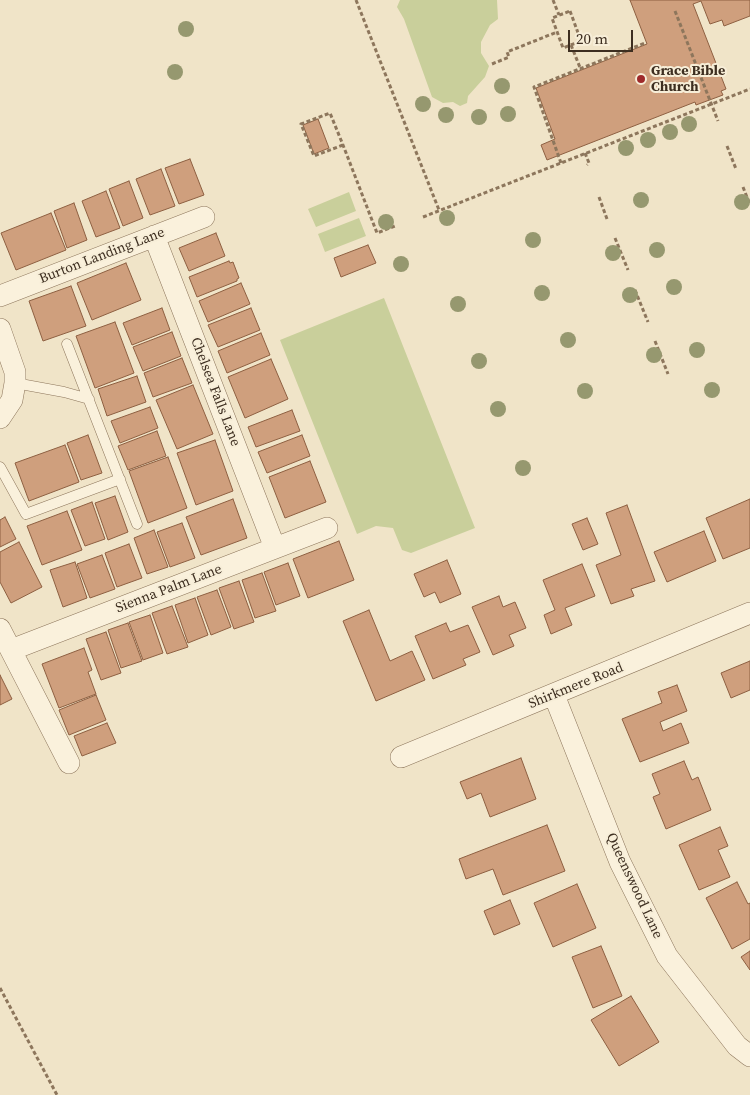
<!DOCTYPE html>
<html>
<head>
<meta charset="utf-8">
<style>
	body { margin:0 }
	#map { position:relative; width:750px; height:1095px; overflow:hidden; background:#f0e4c8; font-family:"Source Serif 4",serif }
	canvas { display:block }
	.scale { position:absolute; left:568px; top:30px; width:65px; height:22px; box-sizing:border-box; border:2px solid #3d2e20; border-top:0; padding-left:6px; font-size:15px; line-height:18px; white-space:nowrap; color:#3d2e20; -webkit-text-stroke:4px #f7eed8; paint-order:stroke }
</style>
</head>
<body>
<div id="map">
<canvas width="750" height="1095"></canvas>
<div class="scale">20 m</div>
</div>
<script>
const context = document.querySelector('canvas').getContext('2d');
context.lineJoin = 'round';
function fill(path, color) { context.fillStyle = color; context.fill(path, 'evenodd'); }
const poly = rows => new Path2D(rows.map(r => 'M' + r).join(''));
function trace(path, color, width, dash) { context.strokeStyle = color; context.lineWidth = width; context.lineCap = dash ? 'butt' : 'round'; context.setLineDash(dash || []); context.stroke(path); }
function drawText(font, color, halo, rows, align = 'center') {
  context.font = font + ' "Source Serif 4",serif'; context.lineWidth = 4; context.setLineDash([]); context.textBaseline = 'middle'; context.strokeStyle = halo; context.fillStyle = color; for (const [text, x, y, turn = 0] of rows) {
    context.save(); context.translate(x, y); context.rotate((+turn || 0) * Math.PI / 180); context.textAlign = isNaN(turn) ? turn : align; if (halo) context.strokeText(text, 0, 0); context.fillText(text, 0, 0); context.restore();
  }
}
fill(poly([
	[400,0,497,0,498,19,490,25,481,42,481,53,489,66,485,77,468,96,467,103,460,106,453,102,443,103,432,97,404,19,397,7],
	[349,192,356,211,316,227,308,209],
	[359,218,366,236,325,252,318,234],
	[384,298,475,528,411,553,402,550,393,528,376,526,357,534,280,340]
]), '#c9cf9b');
const building = poly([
	[630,0,750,0,750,16,724,26,722,20,710,24,701,1,693,4,726,89,721,91,723,95,696,105,695,102,547,160,541,145,555,139,536,88,647,44,630,0],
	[318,119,329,148,314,154,303,125,318,119],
	[190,159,204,195,179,204,165,168,190,159],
	[161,169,175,206,150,215,136,179,161,169],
	[129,181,143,218,123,226,109,189,129,181],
	[106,191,120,228,96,237,82,201,106,191],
	[74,203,87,240,67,248,54,211,74,203],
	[51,213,66,250,16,270,1,233,51,213],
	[216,233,225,256,189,271,179,248,216,233],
	[368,245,376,263,341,277,334,258,368,245],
	[229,261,230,263,233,262,239,278,237,279,237,281,197,297,189,277,229,261],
	[126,263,141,300,92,320,77,283,126,263],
	[241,283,250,304,208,322,199,301,241,283],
	[71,286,86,326,43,341,29,301,71,286],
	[162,308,170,330,132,345,123,323,162,308],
	[251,308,260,330,218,347,208,325,251,308],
	[115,322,134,373,95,388,76,336,115,322],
	[172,332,181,356,143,371,133,347,172,332],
	[261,333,270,355,227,373,218,351,261,333],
	[182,358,192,383,153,397,144,373,182,358],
	[271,359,288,399,245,418,228,377,271,359],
	[137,376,146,402,107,416,98,389,137,376],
	[193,385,213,434,177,449,156,400,193,385],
	[150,407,158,428,120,443,111,421,150,407],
	[292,410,300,431,256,447,248,427,292,410],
	[157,431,166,456,128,470,118,446,157,431],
	[88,435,102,473,81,480,67,443,88,435],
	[302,435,310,456,267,473,258,452,302,435],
	[215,440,233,491,196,505,177,453,215,440],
	[65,445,79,482,29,501,15,463,65,445],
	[168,457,187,508,148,523,129,471,168,457],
	[310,461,326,502,285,518,269,477,310,461],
	[115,496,128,532,108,540,95,503,115,496],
	[233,499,247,538,201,555,186,517,233,499],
	[750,499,750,548,723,559,706,518,750,499],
	[92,502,105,539,85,546,71,510,92,502],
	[627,505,655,581,631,589,634,596,611,604,596,565,621,555,606,513,627,505],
	[67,511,82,550,42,565,27,526,67,511],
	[5,517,16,539,0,547,0,520,5,517],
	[587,518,598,544,583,550,572,524,587,518],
	[182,523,195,558,170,567,157,532,182,523],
	[154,530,168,567,147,574,134,538,154,530],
	[704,531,716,561,667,582,654,552,704,531],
	[339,541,354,580,308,598,293,559,339,541],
	[19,542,42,587,11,603,0,582,0,552,19,542],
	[129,544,142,578,117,587,105,553,129,544],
	[102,555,115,589,90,598,77,564,102,555],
	[447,560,461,594,440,603,435,592,424,597,414,574,447,560],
	[75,562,87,598,63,607,50,570,75,562],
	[288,563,300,596,276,605,264,572,288,563],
	[582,564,595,596,565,608,572,625,551,634,544,615,555,610,543,580,582,564],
	[262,573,276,611,255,618,242,580,262,573],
	[239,581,254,622,234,629,219,588,239,581],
	[217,590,231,627,211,635,197,597,217,590],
	[499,596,503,607,515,602,526,628,509,635,514,646,493,655,472,607,499,596],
	[195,598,208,635,188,643,175,605,195,598],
	[172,606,188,647,167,654,152,613,172,606],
	[369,610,390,661,412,651,425,680,376,701,343,621,369,610],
	[150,615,163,653,143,660,129,622,150,615],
	[128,623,142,661,121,668,108,630,128,623],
	[446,623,450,632,468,625,480,652,463,659,466,665,433,679,415,636,446,623],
	[106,632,121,673,101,680,86,639,106,632],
	[84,648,92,670,88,672,96,694,59,708,42,664,84,648],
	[750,661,750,690,731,698,721,673,750,661],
	[0,675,12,699,0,705,0,675],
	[677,685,687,711,660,722,663,731,681,723,689,743,640,762,622,719,662,703,658,692,677,685],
	[96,695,106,720,69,735,59,710,96,695],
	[107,723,116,743,82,756,74,736,107,723],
	[521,758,536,799,490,817,481,793,467,799,460,782,521,758],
	[684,761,692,780,698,777,711,810,666,829,653,797,660,794,652,774,684,761],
	[547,825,565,871,503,895,493,869,466,879,459,859,547,825],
	[720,827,728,846,718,850,730,877,699,890,679,845,720,827],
	[737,882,748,904,750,903,750,939,732,949,706,898,737,882],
	[577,884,596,928,553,947,534,903,577,884],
	[510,900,520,924,494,935,484,911,510,900],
	[601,946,622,996,593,1008,572,957,601,946],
	[750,951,750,970,741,957,750,951],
	[631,996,659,1042,619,1066,591,1020,631,996]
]);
fill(building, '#cf9f7d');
trace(building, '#8d5f41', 1);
const service = poly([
	[67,344,137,524],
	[15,383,64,392,89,399],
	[0,467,26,514,120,479]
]);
const minor = poly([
	[154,236,275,548],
	[0,296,204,217],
	[0,329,15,372,15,383,12,400,0,418],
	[0,629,69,763],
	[11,650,327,528],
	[554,695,620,862,667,956,737,1046,750,1056],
	[401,757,750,613]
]);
trace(service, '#8d765c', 11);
trace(minor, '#8d765c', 22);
trace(poly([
	[356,0,439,210],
	[553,0,559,15],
	[570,11,581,41,563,48,552,18,570,11],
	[675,11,718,121],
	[571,45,581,70],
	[492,64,509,57,507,52,557,32],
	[343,145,314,156,301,124,330,113,343,145,377,233,395,226],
	[727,146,736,169],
	[585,153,589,163,587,165],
	[561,163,534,87,645,43],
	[743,187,750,205],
	[599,197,607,219],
	[423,217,750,89],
	[615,238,628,270],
	[635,290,648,322],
	[655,341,668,374],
	[0,988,57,1095]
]), '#8d765c', 3, [4, 2.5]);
trace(service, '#faf1dc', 10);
trace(minor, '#faf1dc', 21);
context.fillStyle = '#96986f';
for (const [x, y] of [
	[186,29],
	[175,72],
	[502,86],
	[423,104],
	[508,114],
	[446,115],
	[479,117],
	[689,124],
	[670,132],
	[648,140],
	[626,148],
	[641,200],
	[742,202],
	[447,218],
	[386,222],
	[533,240],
	[657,250],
	[613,253],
	[401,264],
	[674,287],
	[542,293],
	[630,295],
	[458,304],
	[568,340],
	[697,350],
	[654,355],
	[479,361],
	[712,390],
	[585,391],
	[498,409],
	[523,468]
]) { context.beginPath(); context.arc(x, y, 8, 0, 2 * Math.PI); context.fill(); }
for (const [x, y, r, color] of [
	[641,79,5,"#9e2a2b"]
]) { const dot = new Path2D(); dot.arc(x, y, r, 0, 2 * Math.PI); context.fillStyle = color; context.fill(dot); trace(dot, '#f7eed8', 2); }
drawText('bold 14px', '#3d2e20', '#f7eed8', [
	["Grace Bible",651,71],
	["Church",651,87]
], 'left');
drawText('14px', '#3d2e20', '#f7eed8', [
	["Burton Landing Lane",102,256,-21],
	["Chelsea Falls Lane",215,392,69],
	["Sienna Palm Lane",169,589,-21],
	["Shirkmere Road",576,686,-22],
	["Queenswood Lane",634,886,65]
]);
</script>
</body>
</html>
